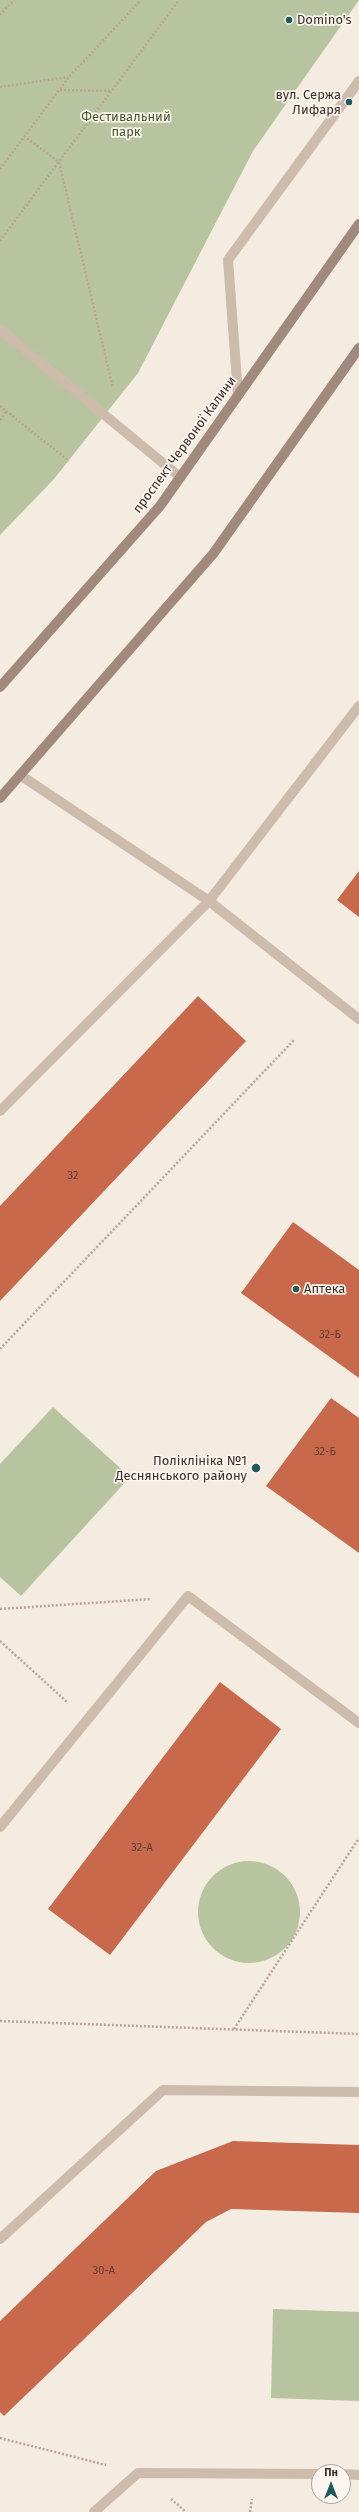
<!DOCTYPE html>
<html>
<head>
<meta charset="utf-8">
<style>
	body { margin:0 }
	#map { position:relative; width:359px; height:2512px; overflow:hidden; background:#f4ebe1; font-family:"Fira Sans",sans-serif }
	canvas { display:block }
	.north { position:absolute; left:311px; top:2464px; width:40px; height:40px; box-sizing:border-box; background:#fbf5ee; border:1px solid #aea6a0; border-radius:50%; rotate:0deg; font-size:11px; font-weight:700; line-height:16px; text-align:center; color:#3b302b }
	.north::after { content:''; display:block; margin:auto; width:14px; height:18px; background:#1f5a5e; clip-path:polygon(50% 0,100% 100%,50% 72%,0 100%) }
</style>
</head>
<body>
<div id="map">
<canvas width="359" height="2512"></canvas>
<div class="north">Пн</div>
</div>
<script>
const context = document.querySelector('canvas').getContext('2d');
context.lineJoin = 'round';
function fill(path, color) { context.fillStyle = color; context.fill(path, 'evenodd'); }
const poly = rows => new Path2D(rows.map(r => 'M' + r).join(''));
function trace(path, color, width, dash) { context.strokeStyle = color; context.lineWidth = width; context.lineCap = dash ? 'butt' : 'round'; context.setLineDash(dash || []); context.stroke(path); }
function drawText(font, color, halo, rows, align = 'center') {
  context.font = font + ' "Fira Sans",sans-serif'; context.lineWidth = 3.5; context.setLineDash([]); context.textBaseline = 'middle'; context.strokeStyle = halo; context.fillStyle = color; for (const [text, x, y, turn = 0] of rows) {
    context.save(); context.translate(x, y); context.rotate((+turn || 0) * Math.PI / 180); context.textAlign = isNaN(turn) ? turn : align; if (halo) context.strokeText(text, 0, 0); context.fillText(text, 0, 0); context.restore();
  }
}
fill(poly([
	[0,0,359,0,253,151,138,373,54,479,0,535],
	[53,1407,130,1477,21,1596,0,1577,0,1464],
	'198 1912a51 51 0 1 1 102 0a51 51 0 1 1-102 0Z',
	[273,2309,359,2312,359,2401,271,2398]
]), '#b8c4a0');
fill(poly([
	[359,871,359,917,337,900],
	[198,996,246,1041,0,1301,0,1206],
	[293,1222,359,1270,359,1378,241,1293],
	[331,1398,359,1418,359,1553,266,1486],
	[220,1682,281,1729,110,1955,48,1909],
	[233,2141,359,2145,359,2213,231,2209,206,2222,4,2416,0,2412,0,2321,156,2171]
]), '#c8694b');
trace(poly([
	[0,15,14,0],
	[0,87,68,77],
	[60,90,111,91],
	[24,136,59,162,113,388],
	[0,169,69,77,141,0],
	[0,241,179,0],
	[0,406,69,461],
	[0,420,7,411],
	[0,1349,295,1039],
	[0,1609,151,1599],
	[0,1641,67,1702],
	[0,2021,359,2034],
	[234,2029,359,1838],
	[0,2438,106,2465],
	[171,2499,186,2512],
	[250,2512,252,2499]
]), '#b9a596', 2.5, [2, 2]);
trace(poly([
	[0,329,180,477],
	[238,395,228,260,359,81],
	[20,775,209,901,359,1019],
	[0,1111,209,901,359,706],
	[0,1827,188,1596,359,1723],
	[0,2239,163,2090,359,2092],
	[343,2474,359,2475],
	[94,2512,138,2473,319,2474]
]), '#cdbbac', 10);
trace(poly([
	[0,687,160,506,359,224],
	[0,798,213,554,359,348]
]), '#a18a7d', 10);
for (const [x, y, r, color] of [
	[289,20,4,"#1f5a5e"],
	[349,102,4,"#1f5a5e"],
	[296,1289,4,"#1f5a5e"],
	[256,1468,5,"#1f5a5e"]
]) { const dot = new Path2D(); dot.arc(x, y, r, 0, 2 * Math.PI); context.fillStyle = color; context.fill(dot); trace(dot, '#fbf5ee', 1.5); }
drawText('11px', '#5e3e33', null, [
	["32",73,1176],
	["32-Б",330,1335],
	["32-Б",325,1452],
	["32-А",142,1848],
	["30-А",104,2271]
]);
drawText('13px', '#3b302b', '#fbf5ee', [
	["Domino's",297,20],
	["вул. Сержа",341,95,"right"],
	["Лифаря",341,110,"right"],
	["Аптека",304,1289],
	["Поліклініка №1",247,1461,"right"],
	["Деснянського району",247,1476,"right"]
], 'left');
drawText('13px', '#4a5a2e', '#fbf5ee', [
	["Фестивальний",126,117],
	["парк",126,132]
]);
drawText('13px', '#3b302b', '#fbf5ee', [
	["проспект Червоної Калини",185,445,-54]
]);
</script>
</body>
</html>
